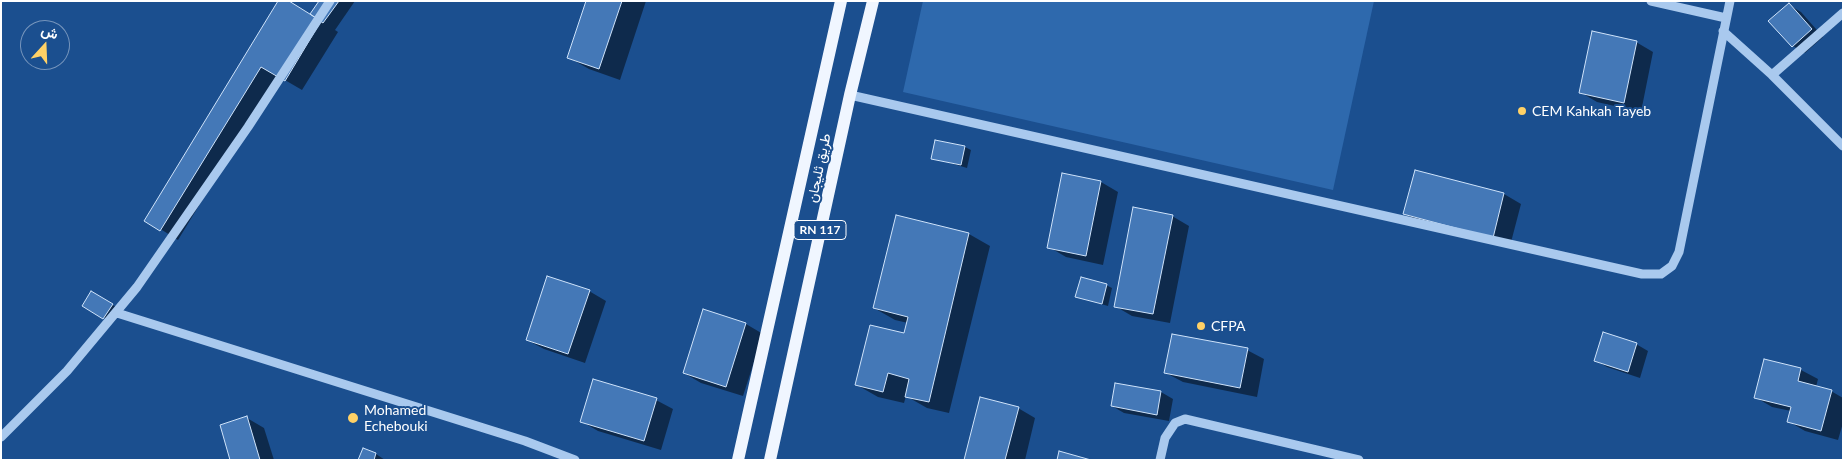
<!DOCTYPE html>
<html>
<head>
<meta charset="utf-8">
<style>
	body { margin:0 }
	#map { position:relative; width:1844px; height:461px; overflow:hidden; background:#1b4f8f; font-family:Lato,Vazirmatn,sans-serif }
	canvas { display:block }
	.frame { position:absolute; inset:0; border:2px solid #fff; pointer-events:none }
	.north { position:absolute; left:20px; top:20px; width:50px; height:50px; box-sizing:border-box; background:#1b4f8f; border:1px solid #7695bc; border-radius:50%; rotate:20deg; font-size:14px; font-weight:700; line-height:20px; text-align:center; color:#fff }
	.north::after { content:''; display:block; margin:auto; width:18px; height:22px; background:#ffd166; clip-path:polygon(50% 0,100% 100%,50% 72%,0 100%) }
</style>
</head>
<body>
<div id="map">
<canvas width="1844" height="461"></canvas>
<div class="frame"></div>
<div class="north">ش</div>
</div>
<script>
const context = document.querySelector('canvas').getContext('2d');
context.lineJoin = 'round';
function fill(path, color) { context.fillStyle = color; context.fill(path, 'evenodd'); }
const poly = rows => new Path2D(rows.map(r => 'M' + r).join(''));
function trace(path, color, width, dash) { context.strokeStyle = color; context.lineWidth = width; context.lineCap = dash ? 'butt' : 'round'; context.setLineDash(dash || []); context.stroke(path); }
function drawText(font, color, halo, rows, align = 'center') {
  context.font = font + ' Lato,Vazirmatn,sans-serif'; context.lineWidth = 4; context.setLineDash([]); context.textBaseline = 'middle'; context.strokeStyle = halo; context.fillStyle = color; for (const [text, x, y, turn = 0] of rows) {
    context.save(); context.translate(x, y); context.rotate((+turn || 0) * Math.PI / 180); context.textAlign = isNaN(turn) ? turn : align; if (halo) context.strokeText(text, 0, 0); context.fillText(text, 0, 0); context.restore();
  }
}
fill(poly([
	[923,1,1374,1,1333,190,903,92]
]), '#2e69ad');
fill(poly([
	[280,1,310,15,320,1,355,1,335,30,338,32,302,90,278,76,178,240,146,220],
	[587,1,646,1,620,80,589,69,568,57],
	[1789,5,1801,12,1823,37,1805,53,1793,46],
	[1636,42,1653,52,1641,112,1597,102,1580,92],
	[965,147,971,150,967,168,933,158],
	[1415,172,1504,194,1521,204,1510,246,1421,223,1404,213],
	[1063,174,1101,182,1118,192,1103,265,1066,257,1049,247],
	[1172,216,1189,226,1170,323,1132,316,1115,306],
	[897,217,969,234,990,246,949,413,927,408,906,396,904,403,878,397,857,385,905,335,908,323,895,320,874,308],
	[1106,285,1112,288,1108,306,1077,297],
	[589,291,606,301,585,363,544,349,527,340],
	[92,293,118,308,110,321,84,306],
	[746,324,763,334,743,396,701,383,684,373],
	[1636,344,1648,351,1640,378,1607,367,1595,360],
	[1247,350,1264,359,1257,397,1183,382,1166,373],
	[1765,360,1801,370,1818,379,1816,387,1831,391,1843,398,1843,423,1838,440,1805,431,1788,421,1791,411,1772,407,1755,397],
	[1116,384,1161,392,1173,399,1169,421,1124,413,1112,406],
	[656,400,673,409,661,450,598,431,581,421],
	[1018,408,1035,418,1025,460,966,460],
	[247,418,264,428,274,460,231,460],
	[363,449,376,454,385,460,360,460]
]), '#0007');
const building = poly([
	[278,1,289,1,321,21,285,81,261,67,160,231,144,221,278,1],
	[319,1,339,1,323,23,310,14,319,1],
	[586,1,622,1,599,69,567,58,586,1],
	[1789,3,1812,29,1792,47,1768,21,1789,3],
	[1592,31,1637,41,1624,103,1579,93,1592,31],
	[935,140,965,146,961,165,931,159,935,140],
	[1415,170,1504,193,1493,238,1403,214,1415,170],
	[1062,173,1101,181,1086,256,1047,248,1062,173],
	[1133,207,1173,215,1153,314,1114,307,1133,207],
	[896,215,969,233,929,402,905,397,909,379,888,373,883,392,855,385,870,325,904,333,908,317,873,308,896,215],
	[547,276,590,290,568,354,526,340,547,276],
	[1081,277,1107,284,1102,304,1075,297,1081,277],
	[91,291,113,304,103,319,82,306,91,291],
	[703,309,746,323,726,387,683,373,703,309],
	[1603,332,1637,343,1628,372,1594,361,1603,332],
	[1172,334,1248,348,1240,388,1164,373,1172,334],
	[1764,359,1801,368,1798,381,1832,390,1821,431,1787,422,1791,407,1754,398,1764,359],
	[593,379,657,398,644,441,580,422,593,379],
	[1115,383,1161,391,1157,415,1111,406,1115,383],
	[980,397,1019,407,1005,460,964,460,980,397],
	[247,416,260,460,230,460,220,425,247,416],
	[363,448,376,453,374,460,358,460,363,448],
	[1059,451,1091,460,1057,460,1059,451]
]);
fill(building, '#4478b7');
trace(building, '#cfe3fa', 1);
trace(poly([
	[1651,1,1726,18],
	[1723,31,1772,75,1843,146],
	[1772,75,1843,13],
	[850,95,1642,274,1661,274,1672,266,1679,252,1730,1],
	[117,313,525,441,575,460],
	[1,437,67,371,137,287,248,127,330,1],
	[1160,460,1165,438,1175,423,1185,419,1359,460]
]), '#a9c9ee', 9);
trace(poly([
	[738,460,841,1],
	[770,460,850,95,873,1]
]), '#f0f6ff', 12);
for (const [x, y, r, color] of [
	[1522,111,5,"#ffd166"],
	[1201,326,5,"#ffd166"],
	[353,418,6,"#ffd166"]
]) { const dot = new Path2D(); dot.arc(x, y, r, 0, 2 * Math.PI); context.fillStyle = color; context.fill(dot); trace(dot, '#1b4f8f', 2); }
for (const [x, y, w] of [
	[820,230,52]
]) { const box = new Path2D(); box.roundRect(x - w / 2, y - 9.5, w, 19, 4); context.fillStyle = '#1b4f8f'; context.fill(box); trace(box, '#fff', 1); }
drawText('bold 12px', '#fff', null, [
	["RN 117",820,230]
]);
drawText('14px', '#fff', '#1b4f8f', [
	["CEM Kahkah Tayeb",1532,111],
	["CFPA",1211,326],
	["Mohamed",364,410],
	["Echebouki",364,426]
], 'left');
drawText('14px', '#fff', '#1b4f8f', [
	["طريق ثليجان",819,168,-78]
]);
</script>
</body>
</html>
